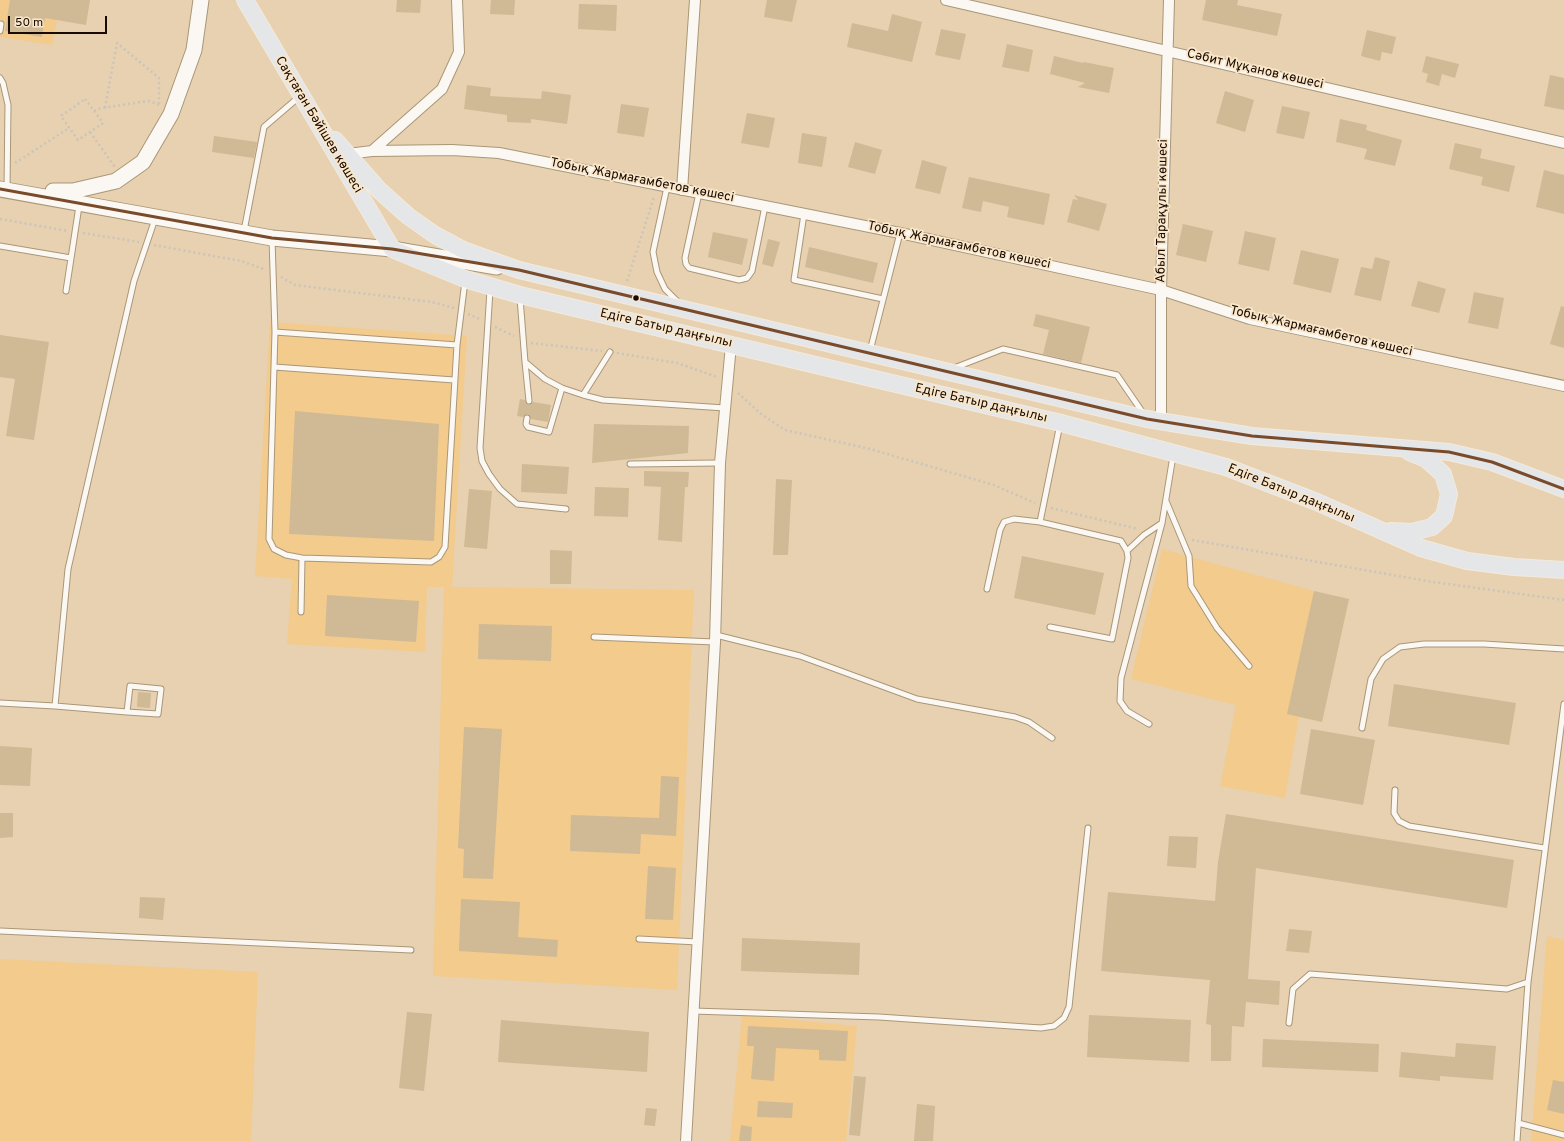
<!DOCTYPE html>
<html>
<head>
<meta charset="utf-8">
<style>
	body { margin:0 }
	#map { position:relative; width:1564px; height:1141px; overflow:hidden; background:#e7d1b0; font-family:Overpass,sans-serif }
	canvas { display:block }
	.scale { position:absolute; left:8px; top:16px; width:99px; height:18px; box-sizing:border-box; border:2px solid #180a00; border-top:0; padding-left:5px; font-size:12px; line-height:14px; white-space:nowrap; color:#180a00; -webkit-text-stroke:3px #fae7ca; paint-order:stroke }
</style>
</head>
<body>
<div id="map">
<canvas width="1564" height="1141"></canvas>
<div class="scale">50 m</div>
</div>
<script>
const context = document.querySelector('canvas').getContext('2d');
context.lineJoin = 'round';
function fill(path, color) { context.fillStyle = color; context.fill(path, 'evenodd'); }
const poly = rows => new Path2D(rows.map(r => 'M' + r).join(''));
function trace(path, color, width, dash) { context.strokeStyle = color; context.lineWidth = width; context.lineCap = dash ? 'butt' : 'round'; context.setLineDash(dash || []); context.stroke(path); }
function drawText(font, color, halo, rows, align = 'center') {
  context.font = font + ' Overpass,sans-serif'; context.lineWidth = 3.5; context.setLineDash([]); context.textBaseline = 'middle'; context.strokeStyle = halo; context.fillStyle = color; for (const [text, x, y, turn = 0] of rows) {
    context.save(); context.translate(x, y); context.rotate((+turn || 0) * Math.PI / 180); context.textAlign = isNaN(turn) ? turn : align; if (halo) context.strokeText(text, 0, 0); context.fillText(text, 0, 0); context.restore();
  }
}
fill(poly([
	[0,0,61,0,52,45,0,37],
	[270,322,467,336,452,587,694,590,677,990,433,976,444,587,427,587,425,652,287,644,292,579,255,576],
	[1162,549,1314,591,1349,599,1322,722,1299,717,1285,798,1220,786,1236,705,1131,679],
	[1547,936,1564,940,1564,1141,1531,1141],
	[0,959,258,972,251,1141,0,1141],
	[742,1015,857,1026,846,1141,730,1141]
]), '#f2cb8d');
fill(poly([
	[10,0,90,0,86,25,45,18,42,37,5,31],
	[397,0,421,0,420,13,396,12],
	[491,0,515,0,514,15,490,14],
	[767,0,797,0,792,22,764,17],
	[1206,0,1238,0,1237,5,1282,14,1277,36,1202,20],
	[579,4,617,5,616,31,578,29],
	[892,14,922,22,912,62,847,47,852,23,888,31],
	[941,29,966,34,960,60,935,55],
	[1367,30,1396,37,1392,54,1382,52,1380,61,1361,56],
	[1007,44,1033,50,1029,72,1002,67],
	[1054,56,1083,63,1084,62,1114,68,1109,93,1078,87,1085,83,1050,74],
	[1426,56,1459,64,1455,78,1442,74,1439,86,1426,82,1428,74,1422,72],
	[1550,75,1564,78,1564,110,1544,106],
	[467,85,491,88,490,96,541,99,542,91,571,95,567,124,531,119,531,123,507,122,507,115,464,109],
	[1225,91,1254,100,1245,132,1216,123],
	[621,104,649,108,644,137,617,133],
	[1282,106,1310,112,1304,139,1276,133],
	[747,113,775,118,769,148,741,143],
	[1340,119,1367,125,1366,130,1402,140,1395,166,1364,159,1367,149,1336,142],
	[802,133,827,137,822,167,798,163],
	[214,136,257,142,254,158,212,152],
	[855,142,882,150,875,174,848,167],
	[1455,143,1482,149,1480,158,1515,166,1509,192,1481,185,1483,177,1449,169],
	[922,160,947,167,940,194,915,188],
	[1544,170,1564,175,1564,214,1536,207],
	[969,177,1050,194,1044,225,1007,217,1009,207,983,201,981,212,962,208],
	[1074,195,1107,204,1099,231,1067,222,1073,199,1078,200],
	[1183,224,1213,231,1206,262,1176,255],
	[1245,231,1276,238,1269,271,1238,264],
	[713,232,748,239,742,265,708,257],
	[768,239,780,242,773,267,762,264],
	[809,247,878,263,873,283,805,267],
	[1301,250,1339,259,1331,293,1293,284],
	[1375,257,1390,261,1381,301,1354,295,1361,267,1372,269],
	[1418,281,1446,289,1439,313,1411,306],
	[1474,292,1504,298,1498,329,1468,323],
	[1561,306,1564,307,1564,348,1550,344],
	[1036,314,1090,327,1081,363,1043,354,1049,330,1033,326],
	[0,335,49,342,34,440,6,436,15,379,0,377],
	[520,399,525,400,528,405,531,404,533,402,551,405,548,422,531,419,528,414,523,417,517,416],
	[295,411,439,424,434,541,289,534],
	[594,424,689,426,688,453,592,463],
	[522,464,569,467,567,494,521,492],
	[644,471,689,472,688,487,685,487,682,542,658,540,661,487,644,486],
	[776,479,792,480,788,555,773,555],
	[595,487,629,488,628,517,594,516],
	[469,489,492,491,487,549,464,547],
	[550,550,572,551,571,584,550,584],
	[1022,556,1104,573,1095,615,1014,598],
	[1314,591,1349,599,1322,722,1287,714],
	[327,595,419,601,416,642,325,636],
	[479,624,552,626,551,661,478,659],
	[1394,684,1516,703,1509,745,1388,726],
	[138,692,151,693,150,708,137,707],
	[464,727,502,729,493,879,463,878,464,849,458,848],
	[1311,729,1375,740,1363,805,1300,794],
	[0,746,32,748,30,786,0,785],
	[661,776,679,777,676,836,641,834,640,854,570,851,571,815,659,818],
	[0,813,13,813,13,837,0,838],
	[1226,814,1514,860,1507,908,1256,868,1248,979,1280,981,1279,1005,1246,1002,1244,1027,1232,1026,1231,1061,1211,1061,1211,1025,1206,1024,1210,980,1101,971,1108,892,1215,901,1218,862],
	[1169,836,1198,837,1196,868,1167,866],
	[648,866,676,868,673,920,645,919],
	[140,897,165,898,163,920,139,918],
	[461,899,520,902,518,937,558,940,557,957,459,951],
	[1289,929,1312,931,1309,953,1286,951],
	[742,938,860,943,859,975,741,971],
	[407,1012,432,1014,424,1091,399,1088],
	[1089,1015,1191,1020,1189,1062,1087,1057],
	[501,1020,649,1032,647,1072,498,1062],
	[748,1026,848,1031,846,1061,819,1060,819,1050,776,1048,774,1081,751,1079,754,1046,747,1046],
	[1263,1039,1379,1044,1378,1072,1262,1067],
	[1456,1043,1496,1046,1493,1080,1440,1076,1440,1081,1399,1077,1401,1052,1455,1057],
	[854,1076,866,1077,860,1136,849,1135],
	[1553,1080,1564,1082,1564,1114,1547,1110],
	[758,1101,793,1103,792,1118,757,1117],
	[917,1104,935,1106,933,1141,914,1141],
	[646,1108,657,1109,655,1126,644,1125],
	[741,1125,752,1127,751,1141,739,1141]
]), '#d0b995');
const service = poly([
	[0,31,1,24],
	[0,78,3,83,8,105,7,189],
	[667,187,653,252,657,272,665,289,680,304],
	[699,193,685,258,686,264,689,268,739,280,747,278,752,271,765,206],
	[804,214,794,280,883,299],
	[244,231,264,127,299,97],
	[272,239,275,332,457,345,465,281],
	[0,246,71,258],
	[490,290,480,448,482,461,489,474,500,489,517,504,566,509],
	[66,291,79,206],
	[520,298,525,362,545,379,562,388,583,395,610,352],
	[275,332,269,539,274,549,286,555,302,558,431,562,439,557,445,547,457,345],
	[870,351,900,233],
	[525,362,529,401],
	[274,367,454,380],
	[954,368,1003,349,1117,375,1143,413],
	[583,395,603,400,725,408],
	[527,418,526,424,528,427,549,432,562,388],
	[630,464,720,463],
	[1166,501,1189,556,1191,586,1217,628,1249,666],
	[1040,522,1060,424],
	[1127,551,1144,535,1162,523],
	[987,589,1000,530,1004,522,1014,519,1040,522,1121,541,1127,551,1128,558,1112,639,1050,627],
	[301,612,302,558],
	[716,635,800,656,917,699,1015,717,1029,722,1052,738],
	[594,637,715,642],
	[0,703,55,706,127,712,158,714,161,689,130,686,127,712],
	[55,706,68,569,134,281,155,219],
	[1149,724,1127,711,1120,701,1121,678,1162,523,1173,456],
	[1362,728,1371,679,1383,659,1400,647,1424,644,1484,644,1564,649],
	[1395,790,1394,813,1399,821,1409,826,1544,848],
	[0,931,411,950],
	[639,939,698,942],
	[693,1011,879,1017,1041,1028,1054,1026,1064,1018,1069,1007,1088,828],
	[1289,1023,1293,989,1310,974,1507,989,1528,982],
	[1518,1123,1564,1135],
	[1517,1141,1528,982,1564,704]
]);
const minor = poly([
	[946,0,1564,143],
	[372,151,442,89,459,52,457,0],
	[348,154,372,151,452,150,499,153,900,233,1161,290,1250,319,1564,386],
	[682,190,695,0],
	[1161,422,1161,290,1169,0],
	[686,1141,715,642,720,463,731,345]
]);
const secondary = poly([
	[0,189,272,238,392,249,497,267],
	[53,191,73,191,116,181,143,162,171,114,194,50,201,0]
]);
const primary = poly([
	[245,0,392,249,465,279,520,295,1061,423,1226,467,1317,502,1421,548,1467,561,1514,567,1564,570],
	[335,140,379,190,408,216,435,235,463,250,519,270,1147,419,1252,436,1449,452,1492,462,1564,489],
	[1391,531,1412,532,1432,527,1444,516,1449,494,1443,474,1426,459,1409,452]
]);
trace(service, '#a99778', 7);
trace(minor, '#a99778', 12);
trace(secondary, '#a99778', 17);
trace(primary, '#f4eadb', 18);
trace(poly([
	[85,99,103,123,78,140,61,116,85,99],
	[105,108,117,43,159,78,159,104],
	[94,111,101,108,149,101,160,105],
	[90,132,115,167],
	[15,163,69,128],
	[0,219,68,231],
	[83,233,139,242],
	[154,245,241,261,266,270],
	[281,277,295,285,432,302,454,308],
	[627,281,654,197],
	[468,314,480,319],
	[495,327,514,336],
	[531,343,602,351],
	[617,353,677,363,717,377],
	[738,393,761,414,785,430,870,449,994,485,1035,503],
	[1051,508,1138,529],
	[1192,540,1433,582,1564,600]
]), '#cac4bb', 2.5, [2, 3]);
trace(service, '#fbf8f3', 5);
trace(minor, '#fbf8f3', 10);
trace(secondary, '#fbf8f3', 15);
trace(primary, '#e5e6e7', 16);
trace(poly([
	[0,189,272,238,392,249,519,270,1147,419,1252,436,1449,452,1492,462,1564,489]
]), '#7a4b2a', 3);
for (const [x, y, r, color] of [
	[636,298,3.5,"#180a00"]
]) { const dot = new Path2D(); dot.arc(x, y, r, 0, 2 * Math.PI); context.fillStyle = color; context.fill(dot); trace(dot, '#fae7ca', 1.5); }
drawText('13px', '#180a00', '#fae7ca', [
	["Сәбит Мұқанов көшесі",1255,70,13],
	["Сақтаған Бәйішев көшесі",318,125,59],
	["Тобық Жармағамбетов көшесі",642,181,11],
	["Абыл Тарақұлы көшесі",1163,211,-89],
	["Тобық Жармағамбетов көшесі",959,246,12],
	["Едіге Батыр даңғылы",666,329,13],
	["Тобық Жармағамбетов көшесі",1321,332,13],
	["Едіге Батыр даңғылы",981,404,13],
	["Едіге Батыр даңғылы",1291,494,22]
]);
</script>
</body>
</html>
